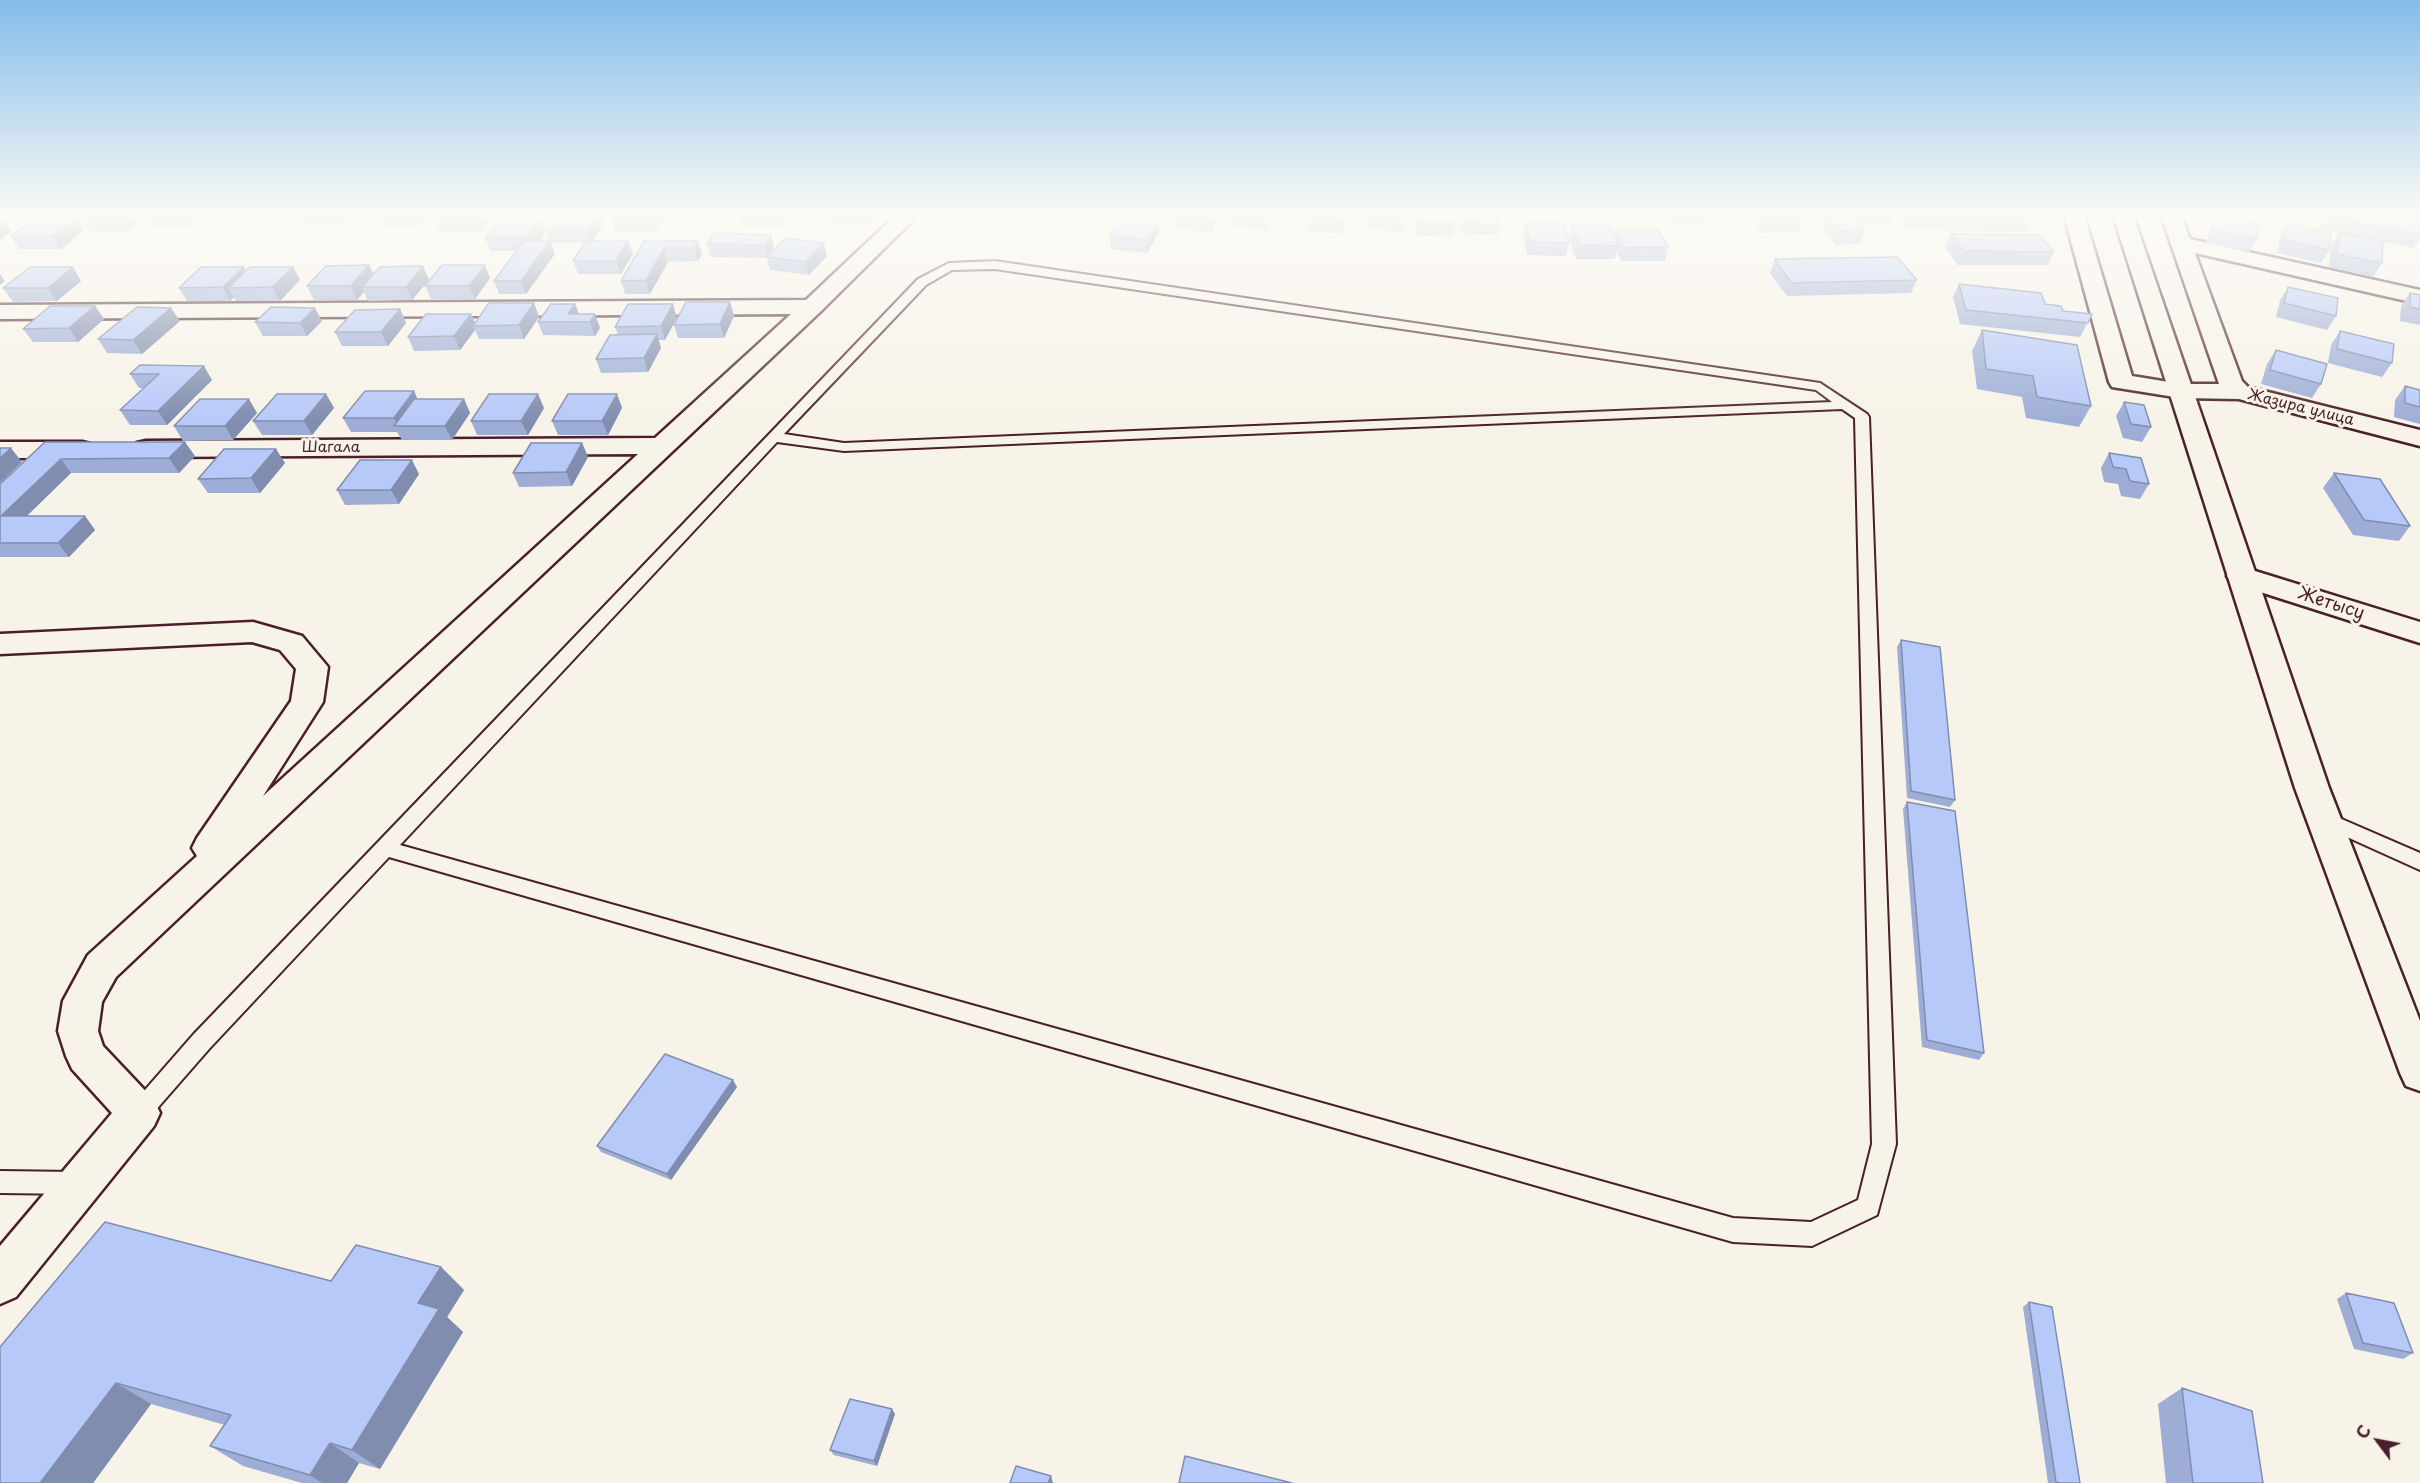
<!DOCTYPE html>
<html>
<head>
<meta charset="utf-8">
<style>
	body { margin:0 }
	#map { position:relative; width:2420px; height:1483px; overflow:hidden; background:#f7f3e8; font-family:"Playpen Sans",sans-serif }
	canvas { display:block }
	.north { position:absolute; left:2348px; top:1411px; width:60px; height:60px; -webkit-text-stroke:4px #f7f3e8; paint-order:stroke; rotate:302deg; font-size:16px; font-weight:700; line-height:24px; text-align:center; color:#4a1f2b }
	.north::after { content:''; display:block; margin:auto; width:21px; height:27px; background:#4a1f2b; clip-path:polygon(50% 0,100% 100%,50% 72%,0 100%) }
</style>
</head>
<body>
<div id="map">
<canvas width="2420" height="1483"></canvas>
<div class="north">С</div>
</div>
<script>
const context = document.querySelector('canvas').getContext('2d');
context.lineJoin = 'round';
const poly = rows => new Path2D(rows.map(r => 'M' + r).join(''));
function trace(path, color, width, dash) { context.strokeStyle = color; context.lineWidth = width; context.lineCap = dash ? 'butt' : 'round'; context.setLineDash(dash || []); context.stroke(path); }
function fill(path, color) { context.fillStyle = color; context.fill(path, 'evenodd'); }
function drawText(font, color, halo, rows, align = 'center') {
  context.font = font + ' "Playpen Sans",sans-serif'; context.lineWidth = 6; context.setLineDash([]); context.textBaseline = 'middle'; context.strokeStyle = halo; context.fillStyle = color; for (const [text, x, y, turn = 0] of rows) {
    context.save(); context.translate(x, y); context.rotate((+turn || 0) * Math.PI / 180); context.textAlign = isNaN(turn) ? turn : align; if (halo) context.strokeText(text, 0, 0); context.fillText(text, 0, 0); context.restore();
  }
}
const service = poly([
	[995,261,1820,383,1867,414,1869,417,1896,1144,1877,1215,1812,1246,1733,1242,389,857,209,1049,147,1120,139,1123,131,1120,128,1113,131,1106,193,1035,918,279,949,263,995,261],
	[995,269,1816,390,1832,402,844,443,784,434,926,285,952,270,995,269],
	[1842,409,1855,418,1872,1144,1858,1200,1811,1222,1733,1218,400,845,777,442,844,451,1842,409],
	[2323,811,2420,853,2420,870,2316,823,2314,818,2316,813,2323,811],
	[0,1171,76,1172,84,1175,88,1183,84,1191,76,1194,0,1193,0,1171]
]);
const minor = poly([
	[896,215,918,215,820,312,116,977,102,1002,98,1031,103,1046,154,1100,160,1113,154,1126,16,1297,0,1304,0,1246,112,1113,72,1069,66,1056,58,1031,63,1001,88,955,197,856,192,848,197,838,291,701,296,669,280,650,252,642,0,654,0,634,253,622,302,636,328,667,323,702,263,796,638,454,146,457,137,455,133,449,137,443,146,441,655,438,791,314,0,319,0,305,806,300,896,215],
	[2064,215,2084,215,2132,376,2181,384,2219,384,2161,215,2181,215,2190,239,2420,290,2420,304,2195,253,2242,381,2248,387,2420,430,2420,446,2239,399,2181,398,2112,387,2109,382,2064,215],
	[0,442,82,442,91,444,95,450,91,456,82,458,0,458,0,442],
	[2242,567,2420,622,2420,643,2232,583,2227,576,2232,569,2242,567]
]);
const secondary = poly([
	[2113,215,2133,215,2329,788,2420,1021,2420,1091,2406,1086,2400,1073,2295,788,2113,215]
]);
trace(service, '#4a1f2b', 4);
trace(minor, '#4a1f2b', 5);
trace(secondary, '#4a1f2b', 5);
fill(service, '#f7f3e8');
fill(minor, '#f7f3e8');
fill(secondary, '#f7f3e8');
fill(poly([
	[85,215,204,215,191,227,150,227,145,218,130,231,90,231,82,218],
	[243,215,270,215,267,218,244,218],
	[297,215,352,215,342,225,302,225],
	[375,215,430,215,420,226,380,226],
	[437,215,493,215,481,231,440,231,434,218],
	[557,215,601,215,604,224,593,241,633,254,621,274,578,274,573,261,586,243,551,243,555,254,526,294,499,294,494,281,517,251,491,251,485,238,546,232,539,241,550,241,546,230],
	[666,215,656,231,615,231,611,218],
	[739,215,788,215,782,227,742,227],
	[829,215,874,215,871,224,831,224],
	[1176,215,1220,215,1212,232,1176,228],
	[1230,215,1272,215,1267,230,1230,226],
	[1306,215,1347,215,1342,234,1305,230],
	[1367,215,1407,215,1403,232,1366,228],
	[1415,215,1453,215,1456,222,1454,235,1418,236,1414,223],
	[1459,215,1498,215,1501,221,1499,234,1463,235,1458,222],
	[1660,215,1706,215,1704,225,1667,226],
	[1749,215,1800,215,1803,219,1799,232,1762,233],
	[1815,215,1895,215,1891,225,1860,225,1865,231,1860,244,1836,245],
	[1895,215,2034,215,2027,232,1905,229],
	[2192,215,2238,215,2237,218,2257,239,2249,252,2206,243,2210,227,2213,221,2192,217],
	[2323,215,2374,215,2420,224,2420,238,2413,248,2383,242,2382,263,2373,277,2329,267,2331,246,2339,233,2320,229,2320,219],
	[2399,215,2420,215,2420,221,2399,217],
	[1525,222,1569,243,1566,256,1527,255,1523,235],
	[2287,224,2329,250,2321,263,2277,253,2280,237],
	[1572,225,1614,235,1615,230,1668,247,1665,261,1621,261,1616,252,1615,259,1576,259,1569,238],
	[84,230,61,249,19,249,11,236],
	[1159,232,1147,253,1111,249,1110,236],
	[1950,234,2054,252,2048,265,1958,265,1945,247],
	[771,235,774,248,770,254,827,256,809,275,770,270,767,258,711,257,707,244],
	[644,241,698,241,702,254,698,261,668,262,650,294,625,294,621,281],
	[1775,259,1917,280,1911,293,1787,296,1770,273],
	[423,266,429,280,412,300,368,301,364,292,357,300,314,300,307,286,373,274],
	[293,267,300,280,280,301,236,301,234,297,230,301,187,301,179,288,246,270],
	[490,278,475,299,431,299,425,286],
	[81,281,57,301,13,302,3,288],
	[1959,284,2045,304,2063,311,2092,314,2080,337,1960,324,1953,297],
	[2288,287,2336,316,2327,330,2276,317,2280,300],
	[2410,293,2420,295,2420,325,2400,321,2401,306],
	[730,302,734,316,724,338,678,338,674,325],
	[534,303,539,317,524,339,479,339,475,330,460,350,414,351,408,337,471,314,475,322],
	[575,304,579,314,595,314,600,328,595,336,543,335,538,322],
	[673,304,665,340,658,340,661,348,648,372,601,373,596,359,618,335,615,327],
	[95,306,104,319,78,342,33,342,23,329],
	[400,309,406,323,388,346,342,346,335,332],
	[180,321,142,354,107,353,98,339],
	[322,321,307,336,263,336,255,322],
	[1982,330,2091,406,2079,427,2026,418,2022,397,1977,389,1972,351],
	[2340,331,2392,363,2382,377,2328,363,2331,345],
	[2276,350,2321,384,2312,398,2261,384,2267,364],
	[140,365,212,380,167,425,130,425,120,410,144,388,139,388,130,374],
	[2405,386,2420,390,2420,424,2394,417,2395,400],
	[414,391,417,399,464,399,470,413,452,440,402,440,397,432,351,432,343,418],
	[326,394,334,408,312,435,262,435,253,421],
	[617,394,622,408,608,435,558,435,552,421],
	[2124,402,2151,427,2142,442,2123,438,2116,416],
	[544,408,528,435,477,435,471,421],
	[257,413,233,440,183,441,174,426],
	[45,442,195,456,179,473,71,473,27,516,85,516,95,530,69,557,0,557,0,484],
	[582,443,588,457,572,486,519,487,513,473],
	[2109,453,2149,484,2140,499,2121,496,2118,484,2104,482,2101,468],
	[285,463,260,493,208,493,198,479],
	[2334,473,2410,526,2399,541,2353,535,2323,488],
	[419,474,399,504,345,505,337,490],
	[1901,640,1955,800,1950,807,1907,798,1897,647],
	[1907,802,1984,1053,1979,1060,1922,1047,1903,809],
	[737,1087,671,1180,601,1152,597,1146],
	[441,1267,464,1290,447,1317,463,1332,380,1469,359,1463,347,1483,302,1483,243,1466,210,1446,225,1425,151,1404,93,1483,0,1483,0,1347,331,1281],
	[2346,1293,2413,1353,2403,1359,2354,1349,2337,1299],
	[2029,1302,2080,1483,2048,1483,2023,1307],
	[2182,1388,2263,1483,2166,1483,2158,1404],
	[895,1414,877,1466,834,1455,830,1450]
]), '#9dadd6');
fill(poly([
	[126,215,144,215,145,218,130,231,122,218],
	[184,215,204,215,191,227],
	[337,215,352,215,342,225],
	[416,215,430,215,420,226],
	[478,215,493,215,481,231,475,218],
	[597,215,601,215,604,224,592,243,587,230],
	[654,215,666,215,656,231,652,218],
	[779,215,788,215,782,227],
	[869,215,874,215,871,224],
	[1214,215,1220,215,1212,232,1212,219],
	[1268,215,1272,215,1267,230,1267,217],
	[1344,215,1347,215,1342,234,1343,221],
	[1405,215,1407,215,1403,232,1404,219],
	[76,217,84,230,61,249,52,236],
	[3,218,12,231,0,240,0,221],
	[541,219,546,232,532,251,527,237],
	[1159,219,1159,232,1147,253,1147,240],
	[771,235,774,248,768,258,765,245],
	[550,241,555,254,526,294,521,281],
	[628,241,633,254,621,274,616,261],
	[698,241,702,254,698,261,694,248],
	[824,243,827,256,809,275,806,262],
	[664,248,668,262,650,294,646,280],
	[369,265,376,279,362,287,364,292,357,300,351,286],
	[485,265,490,278,475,299,469,286],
	[423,266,429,280,412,300,406,287],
	[73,267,81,281,57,301,48,288],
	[244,267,251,280,228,288,234,297,230,301,223,287],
	[293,267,300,280,280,301,272,287],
	[0,274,5,281,0,285],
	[730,302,734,316,724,338,720,324],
	[534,303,539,317,524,339,519,325],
	[575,304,580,317,568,314],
	[673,304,677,318,665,340,661,326],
	[95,306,104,319,78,342,69,328],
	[171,308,180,321,142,354,133,340],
	[315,308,322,321,307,336,300,323],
	[400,309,406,323,388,346,381,332],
	[471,314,476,326,473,326,475,330,460,350,454,336],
	[595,314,600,328,595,336,590,322],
	[657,334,661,348,648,372,644,358],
	[204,366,212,380,167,425,158,411],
	[414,391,420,405,398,426,394,418],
	[326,394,334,408,312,435,304,421],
	[538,394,544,408,528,435,521,421],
	[617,394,622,408,608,435,602,421],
	[249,399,257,413,233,440,225,426],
	[464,399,470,413,452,440,445,426],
	[185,442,195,456,179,473,169,458],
	[582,443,588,457,572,486,566,472],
	[11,448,22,462,0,483,0,458],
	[276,449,285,463,260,493,251,478],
	[61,459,71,473,12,530,1,516],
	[412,460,419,474,399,504,391,490],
	[85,516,95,530,69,557,58,543],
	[733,1080,737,1087,671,1180,667,1174],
	[441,1267,464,1290,447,1317,463,1332,380,1469,352,1450,418,1303],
	[116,1383,151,1404,93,1483,40,1483],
	[892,1409,895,1414,877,1466,874,1461],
	[330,1443,359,1463,347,1483,322,1483,310,1475],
	[1051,1476,1053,1483,1048,1483]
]), '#808dae');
const building = poly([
	[85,215,126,215,122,218,82,218,85,215],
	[437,215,478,215,475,218,434,218,437,215],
	[557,215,597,215,587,230,546,230,557,215],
	[613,215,654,215,652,218,611,218,613,215],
	[1123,215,1159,219,1147,240,1110,236,1123,215],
	[1176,215,1214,215,1212,219,1176,215],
	[1249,215,1268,215,1267,217,1249,215],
	[1306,215,1344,215,1343,221,1305,217,1306,215],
	[1367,215,1405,215,1404,219,1367,215],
	[1417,215,1453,215,1456,222,1419,223,1417,215],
	[1462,215,1498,215,1501,221,1465,222,1462,215],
	[1763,215,1800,215,1803,219,1766,220,1763,215],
	[1829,215,1853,215,1865,231,1841,231,1829,215],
	[2217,215,2224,215,2260,223,2257,239,2213,230,2217,215],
	[2328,215,2374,215,2420,224,2420,235,2328,216,2328,215],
	[76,217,52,236,11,236,35,218,76,217],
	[500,219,541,219,527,237,485,238,500,219],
	[1525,222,1564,223,1569,243,1530,242,1525,222],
	[2287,224,2331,233,2329,250,2285,240,2287,224],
	[1572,225,1610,226,1618,246,1579,245,1572,225],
	[1615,230,1658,230,1668,247,1624,248,1615,230],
	[714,233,771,235,765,245,707,244,714,233],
	[2340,233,2383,242,2382,263,2337,254,2340,233],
	[1950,234,2039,235,2054,252,1964,251,1950,234],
	[786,238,824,243,806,262,767,257,786,238],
	[524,241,550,241,521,281,494,281,524,241],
	[586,241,628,241,616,261,573,261,586,241],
	[644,241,698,241,694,248,664,248,646,280,621,281,644,241],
	[1897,257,1917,280,1791,283,1775,259,1897,257],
	[369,265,351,286,307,286,326,266,369,265],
	[442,265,485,265,469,286,425,286,442,265],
	[423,266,406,287,362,287,380,267,423,266],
	[30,267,73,267,48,288,3,288,30,267],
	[201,267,244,267,223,287,179,288,201,267],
	[250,267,293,267,272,287,228,288,250,267],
	[1959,284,2041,293,2045,304,2061,306,2063,311,2092,314,2088,323,1966,310,1959,284],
	[2288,287,2338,298,2336,316,2284,303,2288,287],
	[2410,293,2420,295,2420,309,2410,307,2410,293],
	[686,302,730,302,720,324,674,325,686,302],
	[489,303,534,303,519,325,473,326,489,303],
	[551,304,575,304,568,314,595,314,590,322,538,322,551,304],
	[628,304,673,304,661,326,615,327,628,304],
	[50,306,95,306,69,328,23,329,50,306],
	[137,307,171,308,133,340,98,339,137,307],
	[271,307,315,308,300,323,255,322,271,307],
	[400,309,381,332,335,332,355,310,400,309],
	[426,314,471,314,454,336,408,337,426,314],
	[1982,330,2077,345,2091,406,2037,397,2033,376,1986,369,1982,330],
	[2340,331,2394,344,2392,363,2337,349,2340,331],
	[657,334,644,358,596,359,610,335,657,334],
	[2276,350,2327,364,2321,384,2270,370,2276,350],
	[140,365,204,366,158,411,120,410,159,374,130,374,140,365],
	[2405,386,2420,390,2420,407,2405,403,2405,386],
	[365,391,414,391,394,418,343,418,365,391],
	[277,394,326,394,304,421,253,421,277,394],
	[489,394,538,394,521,421,471,421,489,394],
	[568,394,617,394,602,421,552,421,568,394],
	[200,399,249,399,225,426,174,426,200,399],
	[414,399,464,399,445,426,394,426,414,399],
	[2124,402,2144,405,2151,427,2131,424,2124,402],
	[45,442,185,442,169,458,61,459,1,516,85,516,58,543,0,543,0,484,45,442],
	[531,443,582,443,566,472,513,473,531,443],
	[0,448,11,448,0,458,0,448],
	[224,449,276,449,251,478,198,479,224,449],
	[2109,453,2141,458,2149,484,2130,481,2126,469,2113,467,2109,453],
	[360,460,412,460,391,490,337,490,360,460],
	[2334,473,2380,479,2410,526,2364,520,2334,473],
	[1901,640,1940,647,1955,800,1911,791,1901,640],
	[1907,802,1955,811,1984,1053,1927,1040,1907,802],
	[665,1054,733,1080,667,1174,597,1146,665,1054],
	[105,1222,331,1281,356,1245,441,1267,418,1303,439,1309,352,1450,330,1443,310,1475,210,1446,231,1415,116,1383,40,1483,0,1483,0,1347,105,1222],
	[2346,1293,2394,1303,2413,1353,2363,1343,2346,1293],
	[2029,1302,2052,1307,2080,1483,2060,1483,2056,1482,2029,1302],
	[2182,1388,2252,1411,2263,1483,2193,1483,2182,1388],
	[850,1399,892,1409,874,1461,830,1450,850,1399],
	[1185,1456,1292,1483,1179,1483,1185,1456],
	[1016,1466,1051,1476,1048,1483,1010,1483,1016,1466]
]);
fill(building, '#b7c9f9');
trace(building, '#808dae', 1.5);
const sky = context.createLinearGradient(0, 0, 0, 423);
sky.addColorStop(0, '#84bcea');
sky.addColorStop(0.51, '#fbfaf5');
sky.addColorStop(1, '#fbfaf500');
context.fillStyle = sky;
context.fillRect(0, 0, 2420, 423);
drawText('15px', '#4a1f2b', '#f7f3e8', [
	["Жазира улица",2301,408,14],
	["Шагала",331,448]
]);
drawText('18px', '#4a1f2b', '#f7f3e8', [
	["Жетысу",2331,604,18]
]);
</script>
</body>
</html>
